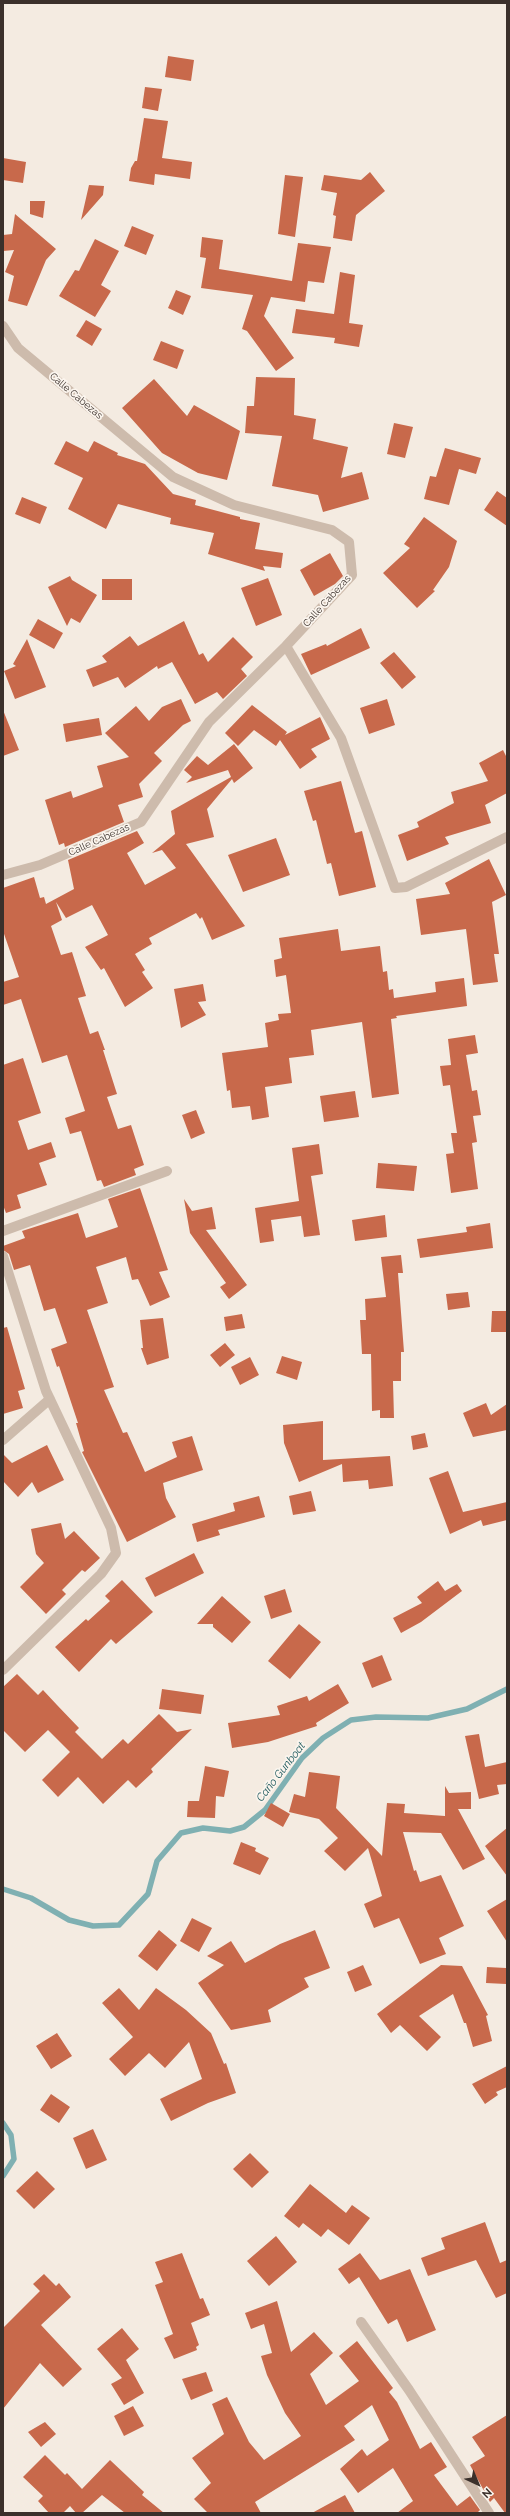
<!DOCTYPE html>
<html>
<head>
<meta charset="utf-8">
<style>
	body { margin:0 }
	#map { position:relative; width:510px; height:2516px; overflow:hidden; background:#f4ebe1; font-family:Raleway,sans-serif }
	canvas { display:block }
	.frame { position:absolute; inset:0; border:4px solid #3b302b; pointer-events:none }
	.north { position:absolute; left:458px; top:2464px; width:40px; height:40px; -webkit-text-stroke:3px #fbf5ee; paint-order:stroke; rotate:136deg; font-size:11px; font-weight:700; line-height:16px; text-align:center; color:#3b302b }
	.north::after { content:''; display:block; margin:auto; width:14px; height:18px; background:#3b302b; clip-path:polygon(50% 0,100% 100%,50% 72%,0 100%) }
</style>
</head>
<body>
<div id="map">
<canvas width="510" height="2516"></canvas>
<div class="frame"></div>
<div class="north">N</div>
</div>
<script>
const context = document.querySelector('canvas').getContext('2d');
context.lineJoin = 'round';
const poly = rows => new Path2D(rows.map(r => 'M' + r).join(''));
function trace(path, color, width, dash) { context.strokeStyle = color; context.lineWidth = width; context.lineCap = dash ? 'butt' : 'round'; context.setLineDash(dash || []); context.stroke(path); }
function fill(path, color) { context.fillStyle = color; context.fill(path, 'evenodd'); }
function drawText(font, color, halo, rows, align = 'center') {
  context.font = font + ' Raleway,sans-serif'; context.lineWidth = 3.5; context.setLineDash([]); context.textBaseline = 'middle'; context.strokeStyle = halo; context.fillStyle = color; for (const [text, x, y, turn = 0] of rows) {
    context.save(); context.translate(x, y); context.rotate((+turn || 0) * Math.PI / 180); context.textAlign = isNaN(turn) ? turn : align; if (halo) context.strokeText(text, 0, 0); context.fillText(text, 0, 0); context.restore();
  }
}
trace(poly([
	[3,1889,31,1898,69,1920,93,1926,119,1925,148,1894,157,1861,181,1833,203,1828,230,1831,244,1827,265,1810,302,1758,323,1738,351,1720,376,1717,428,1718,467,1709,507,1689],
	[3,2123,11,2135,14,2159,3,2176]
]), '#7fb0b2', 5.5);
fill(poly([
	[168,56,194,60,191,81,165,77],
	[145,87,162,89,158,111,142,108],
	[144,118,168,121,162,158,192,162,190,179,155,174,154,185,129,181,131,168,135,161,137,161],
	[3,158,26,162,23,183,3,180],
	[370,172,385,191,356,215,352,241,333,238,336,216,333,215,337,193,321,190,324,175,361,180],
	[285,175,303,177,295,237,278,234],
	[89,185,104,186,103,195,81,220],
	[30,201,45,201,43,218,30,214],
	[15,214,56,249,46,260,27,306,8,301,14,276,5,272,14,250,3,251,3,235,12,234],
	[132,226,154,235,146,255,124,246],
	[202,237,223,240,219,269,292,281,298,243,331,247,324,283,308,281,305,302,271,297,264,316,294,358,276,371,247,331,242,329,253,295,201,288,206,258,200,257],
	[95,239,119,251,101,285,111,291,95,317,59,296,75,270,79,271],
	[340,272,355,275,349,323,363,325,359,347,334,343,335,338,292,333,296,309,334,314],
	[176,290,191,296,183,315,168,308],
	[86,320,102,329,92,346,76,336],
	[161,341,184,350,177,369,153,360],
	[256,377,295,378,294,415,316,419,313,439,348,447,341,478,362,472,369,499,323,512,318,495,272,486,282,436,245,433,247,406,254,406],
	[154,379,187,416,194,405,240,431,227,480,198,473,162,453,122,408],
	[394,423,413,427,405,458,387,454],
	[66,441,88,452,94,441,118,453,117,455,145,464,173,494,196,500,195,505,240,517,240,519,260,523,255,549,283,553,281,568,263,566,265,571,208,554,214,533,170,524,171,518,118,504,106,529,68,509,83,478,54,464],
	[445,448,481,458,476,474,459,469,449,505,424,499,430,476,436,477],
	[497,491,507,498,507,526,484,510],
	[22,497,47,507,40,524,15,514],
	[424,517,457,541,449,567,433,590,435,591,417,608,383,573,410,548,404,544],
	[330,553,343,576,335,584,314,596,300,570],
	[70,576,72,580,97,595,80,623,71,618,67,626,48,587],
	[268,578,282,615,256,626,241,588],
	[102,579,132,579,132,600,102,600],
	[38,619,63,633,54,649,29,635],
	[184,621,199,655,203,653,208,662,233,637,253,657,241,669,247,676,223,699,217,692,195,704,172,662,158,669,157,666,125,688,118,677,93,687,86,670,107,662,102,656,130,636,138,646],
	[361,628,370,648,311,675,301,654,326,644,327,646],
	[27,639,46,687,15,699,4,671,16,666,13,664],
	[394,652,416,677,402,689,380,663],
	[181,699,191,721,183,725,154,753,162,761,139,784,143,797,118,805,124,822,65,847,64,843,59,845,45,800,71,791,73,798,103,787,97,766,129,757,105,733,136,706,149,721,162,707],
	[387,699,395,725,369,734,360,708],
	[252,705,287,732,285,735,320,717,330,739,311,749,317,757,300,769,280,740,276,746,254,730,238,746,225,733],
	[3,710,19,750,3,756],
	[99,718,102,735,66,742,63,724],
	[234,744,253,768,234,783,232,779,207,809,214,837,186,844,245,926,212,940,202,917,200,919,196,913,149,938,152,944,135,954,145,970,142,972,153,988,125,1007,104,968,101,970,85,947,108,935,92,905,66,918,56,902,62,920,51,926,61,955,72,952,86,996,78,998,90,1034,98,1031,105,1050,103,1050,117,1094,107,1097,118,1129,131,1125,144,1165,134,1169,136,1175,104,1187,101,1180,97,1181,81,1131,70,1134,65,1118,85,1111,67,1055,42,1063,21,999,3,1005,3,982,19,977,3,931,3,888,34,877,40,898,44,897,46,904,74,889,68,860,137,831,144,843,127,853,145,885,176,868,162,850,152,853,175,834,171,811,231,777,228,770,186,783,192,777,184,770,197,756,208,765],
	[503,750,507,758,507,793,485,805,491,823,445,837,449,844,407,861,398,835,419,827,417,822,454,803,451,792,488,781,479,763],
	[341,781,355,833,362,831,376,887,339,896,331,863,327,864,316,820,313,821,304,791],
	[276,838,290,875,243,892,228,855],
	[489,859,506,895,492,902,499,954,494,954,498,982,473,985,466,929,421,935,416,899,450,894,445,883],
	[338,929,341,951,380,946,383,972,387,971,389,990,393,989,394,998,436,992,435,982,464,978,467,1006,396,1016,397,1018,391,1019,399,1094,372,1098,362,1022,311,1030,314,1055,289,1058,292,1083,265,1087,269,1117,252,1120,250,1106,232,1108,230,1090,227,1091,222,1053,268,1047,265,1023,279,1020,278,1014,291,1013,286,975,276,977,274,960,282,958,279,938],
	[203,984,206,1001,198,1002,206,1015,181,1028,174,989],
	[475,1035,478,1053,466,1055,472,1091,477,1090,481,1115,473,1116,477,1142,472,1143,478,1189,451,1193,446,1154,454,1153,451,1133,457,1133,450,1085,443,1086,440,1066,451,1065,448,1039],
	[23,1058,41,1113,18,1121,28,1150,51,1142,56,1157,39,1163,47,1185,17,1195,21,1208,6,1213,3,1205,3,1065],
	[355,1091,359,1117,324,1122,320,1096],
	[196,1110,205,1133,191,1139,182,1115],
	[319,1144,323,1174,311,1176,320,1235,304,1237,301,1216,271,1220,274,1241,260,1243,255,1208,299,1201,292,1148],
	[378,1163,417,1166,414,1191,376,1188],
	[140,1188,168,1270,159,1272,170,1297,150,1306,138,1279,132,1280,126,1257,96,1267,108,1303,87,1310,114,1387,104,1390,123,1433,127,1432,145,1472,177,1457,172,1442,192,1436,203,1470,163,1483,166,1498,176,1517,127,1542,82,1452,84,1451,76,1423,78,1423,59,1366,57,1367,51,1349,67,1343,55,1308,44,1311,30,1265,14,1270,9,1254,3,1250,3,1246,25,1238,22,1231,78,1213,86,1238,118,1227,108,1199],
	[184,1199,192,1211,212,1207,216,1229,206,1230,247,1285,229,1299,220,1287,226,1283,190,1233],
	[385,1215,387,1237,355,1241,352,1220],
	[490,1223,493,1248,420,1258,417,1239,467,1232,466,1227],
	[401,1255,403,1273,398,1273,404,1352,401,1352,401,1381,393,1381,394,1418,380,1418,380,1410,372,1411,371,1354,362,1354,360,1320,366,1320,365,1299,386,1297,381,1257],
	[468,1292,470,1307,448,1310,446,1294],
	[492,1311,507,1311,507,1332,491,1332],
	[242,1314,245,1328,226,1331,224,1317],
	[163,1318,169,1358,147,1365,141,1348,143,1348,140,1320],
	[7,1327,25,1389,18,1391,23,1408,3,1414,3,1328],
	[225,1343,235,1355,220,1367,210,1355],
	[282,1356,302,1362,297,1380,276,1373],
	[250,1357,259,1375,240,1385,231,1367],
	[486,1403,491,1415,507,1404,507,1430,473,1437,463,1413],
	[323,1421,323,1460,390,1456,393,1486,369,1489,368,1480,343,1482,342,1464,299,1482,284,1443,283,1425],
	[425,1433,428,1447,413,1450,411,1436],
	[47,1445,64,1480,38,1493,32,1482,18,1497,3,1481,3,1454,12,1463],
	[448,1471,463,1512,507,1502,507,1520,483,1526,481,1520,450,1534,429,1478],
	[311,1491,316,1511,293,1515,289,1496],
	[259,1496,265,1517,218,1530,220,1535,197,1542,192,1524,235,1511,233,1503],
	[61,1523,65,1539,74,1531,100,1558,85,1572,82,1570,62,1590,66,1594,46,1614,20,1587,44,1563,36,1554,31,1529],
	[194,1553,204,1573,155,1597,145,1578],
	[122,1580,153,1612,116,1644,111,1639,79,1672,55,1647,86,1619,88,1621,110,1601,105,1596],
	[438,1581,445,1591,457,1584,462,1591,421,1622,401,1633,393,1618,422,1603,417,1597],
	[285,1589,292,1612,271,1619,264,1596],
	[222,1596,251,1622,232,1643,213,1627,213,1624,197,1624],
	[299,1624,321,1642,290,1679,268,1661],
	[382,1655,392,1680,372,1688,362,1663],
	[17,1674,38,1695,43,1690,57,1705,79,1728,75,1732,102,1759,123,1739,128,1744,159,1714,177,1732,192,1729,151,1769,153,1772,136,1788,128,1780,103,1804,78,1777,58,1797,42,1780,70,1752,48,1730,25,1752,3,1730,3,1687],
	[338,1684,349,1703,316,1723,317,1726,268,1742,232,1748,228,1723,280,1715,277,1706,307,1696,309,1701],
	[162,1689,204,1695,201,1714,159,1709],
	[479,1734,485,1767,507,1762,507,1784,497,1785,499,1794,479,1799,465,1736],
	[205,1766,229,1771,224,1797,216,1796,215,1818,187,1817,188,1801,199,1801],
	[309,1772,340,1776,336,1808,382,1856,387,1803,405,1804,404,1813,445,1816,445,1786,449,1793,471,1792,471,1809,458,1809,485,1859,463,1870,441,1833,403,1832,414,1871,416,1870,420,1882,441,1875,464,1926,439,1938,446,1954,420,1964,399,1918,374,1928,364,1904,382,1896,368,1848,345,1871,324,1851,338,1838,319,1819,289,1812,294,1794,305,1797],
	[271,1803,290,1814,283,1827,264,1816],
	[507,1828,507,1876,485,1846],
	[241,1842,256,1848,255,1851,269,1858,260,1875,233,1864],
	[507,1899,507,1942,487,1911],
	[192,1918,212,1928,199,1952,180,1941],
	[159,1930,177,1945,157,1971,138,1956],
	[315,1930,330,1968,304,1978,309,1987,268,2010,271,2022,231,2030,198,1983,224,1965,207,1956,231,1941,245,1963,280,1944],
	[363,1965,372,1985,355,1992,347,1972],
	[441,1965,462,1966,488,2015,486,2016,492,2041,473,2047,466,2023,464,2023,453,1994,419,2016,441,2037,427,2051,400,2025,391,2033,377,2014],
	[487,1967,506,1968,506,1984,486,1983],
	[119,1988,139,2010,156,1988,186,2010,211,2033,224,2064,226,2063,236,2093,208,2103,171,2121,160,2099,202,2079,189,2042,165,2068,149,2053,125,2076,109,2059,133,2037,102,2003],
	[57,2033,72,2056,51,2069,36,2046],
	[507,2066,507,2087,496,2092,498,2095,485,2104,472,2084],
	[51,2094,70,2107,59,2123,40,2110],
	[93,2129,107,2160,86,2169,73,2138],
	[250,2153,269,2172,252,2188,233,2169],
	[37,2171,55,2189,34,2209,16,2191],
	[310,2184,346,2213,352,2205,370,2218,349,2245,328,2229,321,2237,303,2223,299,2228,284,2216],
	[485,2222,500,2263,507,2260,507,2293,496,2298,476,2260,428,2276,421,2258,445,2249,441,2238],
	[276,2236,297,2262,269,2286,247,2261],
	[182,2253,200,2299,203,2298,210,2315,191,2323,199,2345,196,2347,197,2350,174,2359,164,2338,173,2334,155,2285,163,2282,155,2262],
	[360,2253,380,2280,410,2269,436,2330,407,2342,397,2319,388,2324,359,2277,349,2284,338,2269],
	[44,2274,56,2286,59,2283,71,2297,41,2325,82,2369,63,2387,40,2363,3,2409,3,2328,40,2291,33,2284],
	[277,2301,291,2352,314,2332,333,2353,310,2374,326,2405,359,2381,339,2356,357,2341,393,2388,389,2392,397,2402,420,2449,431,2442,447,2467,434,2475,457,2506,470,2496,480,2510,477,2513,397,2513,413,2501,393,2468,358,2493,340,2469,362,2449,367,2456,389,2440,372,2405,344,2426,355,2440,255,2502,261,2513,208,2513,194,2499,211,2483,192,2458,224,2434,212,2404,227,2397,249,2442,264,2460,301,2436,285,2413,267,2375,261,2356,272,2353,264,2324,251,2329,245,2313],
	[122,2328,139,2349,126,2360,144,2393,124,2405,111,2384,122,2378,97,2349],
	[206,2372,213,2391,191,2400,182,2379],
	[133,2406,144,2426,124,2436,114,2416],
	[507,2415,507,2513,505,2513,494,2498,490,2502,470,2465,485,2456,472,2437],
	[45,2422,56,2434,41,2447,28,2432],
	[45,2455,65,2475,67,2473,82,2489,110,2460,144,2492,142,2495,164,2513,125,2513,102,2495,82,2513,76,2513,70,2506,63,2513,49,2513,38,2501,43,2496,23,2477],
	[345,2495,355,2513,312,2513]
]), '#c8694b');
trace(poly([
	[3,326,18,348,173,477,234,505,332,530,349,542,352,575,286,646,209,722,141,822,40,865,3,875],
	[286,646,341,738,395,888,406,887,507,837],
	[3,1231,167,1171],
	[3,1256,46,1391,111,1528,116,1553,101,1574,3,1670],
	[3,1440,50,1399],
	[361,2322,409,2390,489,2513]
]), '#cdbbac', 10);
drawText('10px', '#3b302b', '#fbf5ee', [
	["Calle Cabezas",76,396,40],
	["Calle Cabezas",327,601,-48],
	["Calle Cabezas",99,840,-24]
]);
drawText('italic 11px', '#1f5a5e', '#fbf5ee', [
	["Caño Gunboat",281,1772,-52]
]);
</script>
</body>
</html>
